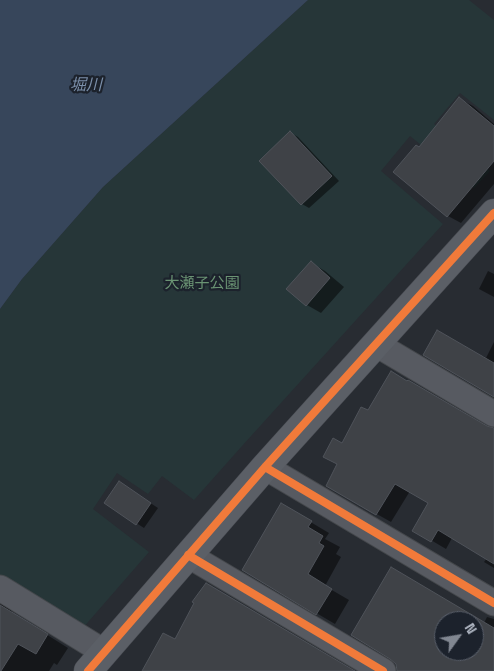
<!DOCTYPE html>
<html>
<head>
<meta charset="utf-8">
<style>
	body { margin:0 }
	#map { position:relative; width:494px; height:671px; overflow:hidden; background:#282c32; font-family:"Space Grotesk",sans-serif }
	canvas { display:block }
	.north { position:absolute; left:434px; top:611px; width:50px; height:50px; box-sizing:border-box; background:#1c222c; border:1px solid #585e69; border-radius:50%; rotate:58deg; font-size:14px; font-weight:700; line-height:20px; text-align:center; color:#b1b8c4 }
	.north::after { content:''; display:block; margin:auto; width:18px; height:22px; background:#818791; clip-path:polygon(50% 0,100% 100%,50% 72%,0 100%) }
</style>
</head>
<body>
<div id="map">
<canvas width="494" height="671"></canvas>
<div class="north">N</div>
</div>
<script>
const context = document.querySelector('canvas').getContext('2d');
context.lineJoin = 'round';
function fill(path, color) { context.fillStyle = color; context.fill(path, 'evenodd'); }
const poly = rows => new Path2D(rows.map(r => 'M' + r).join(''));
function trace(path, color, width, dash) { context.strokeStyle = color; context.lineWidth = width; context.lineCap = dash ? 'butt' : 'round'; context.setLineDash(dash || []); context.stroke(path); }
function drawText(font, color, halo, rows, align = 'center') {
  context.font = font + ' "Space Grotesk","Noto Sans JP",sans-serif'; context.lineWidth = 4.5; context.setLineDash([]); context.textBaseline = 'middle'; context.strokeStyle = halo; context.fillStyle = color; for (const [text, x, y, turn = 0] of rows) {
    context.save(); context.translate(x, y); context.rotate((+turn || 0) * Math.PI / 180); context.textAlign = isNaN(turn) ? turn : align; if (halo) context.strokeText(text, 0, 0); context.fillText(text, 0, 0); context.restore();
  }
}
fill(poly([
	[308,0,469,0,494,20,494,120,460,93,434,124,490,171,474,188,410,136,381,171,443,224,242,446,194,500,162,476,148,494,117,473,93,509,149,552,82,629,0,578,0,309,22,279,103,187]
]), '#263638');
fill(poly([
	[0,0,308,0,103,187,22,279,0,309]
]), '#37465b');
fill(poly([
	[460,99,473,106,494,124,494,184,461,223,448,216,420,148],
	[291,133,298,137,339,181,309,208,302,204],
	[311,263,325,271,344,287,321,313,307,305,288,289],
	[488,271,494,274,494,297,479,289],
	[494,342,494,396,482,358,483,356,486,358],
	[368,412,494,430,494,568,484,562,487,558,452,538,446,549,414,530,430,503,410,491,391,522,327,486,339,464,343,445],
	[126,487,158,508,144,528,105,503],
	[282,505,329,533,325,539,340,547,336,554,341,557,325,586,349,600,335,624,243,570],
	[392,569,484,623,487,617,494,619,494,671,399,671],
	[444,621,474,621,474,651,444,651],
	[0,601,8,606,14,614,68,648,57,665,54,663,49,671,0,671]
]), '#0007');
const building = poly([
	[459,97,494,126,494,161,447,217,393,172,416,145,419,147,459,97],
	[290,131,332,176,301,205,259,161,290,131],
	[311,261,330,278,306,306,286,289,311,261],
	[437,330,494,363,494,397,423,355,437,330],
	[391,371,407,381,408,380,487,426,494,428,494,564,438,530,431,542,412,531,428,503,395,484,376,515,326,486,337,464,323,457,333,438,342,443,361,407,368,410,391,371],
	[119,481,151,503,136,525,104,503,119,481],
	[281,503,312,521,308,527,323,536,319,543,324,546,308,574,332,589,316,615,242,570,281,503],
	[391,567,494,628,494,671,397,671,396,664,390,659,351,635,391,567],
	[444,621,474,621,474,651,444,651,444,621],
	[206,583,355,671,142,671,163,633,175,639,194,603,192,602,206,583],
	[0,605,48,634,36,654,18,644,1,671,0,671,0,605]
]);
fill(building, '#3f4247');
trace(building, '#4f535a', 1);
const street = poly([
	[376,344,494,414],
	[265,467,494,603],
	[188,555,383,671],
	[0,588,104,652]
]);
const secondary = poly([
	[88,671,265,467,494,213]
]);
trace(street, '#44474b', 27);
trace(secondary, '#45484f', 29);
trace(street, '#575a61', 25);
trace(secondary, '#5b5f66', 28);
trace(poly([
	[265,467,494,603],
	[188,555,383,671],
	[88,671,265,467,494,213]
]), '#f17a3a', 8);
drawText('15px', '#6a9373', '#1c222c', [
	["大瀬子公園",202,284]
]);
drawText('italic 16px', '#7b8faa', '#1c222c', [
	["堀川",86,86]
]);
</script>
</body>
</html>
